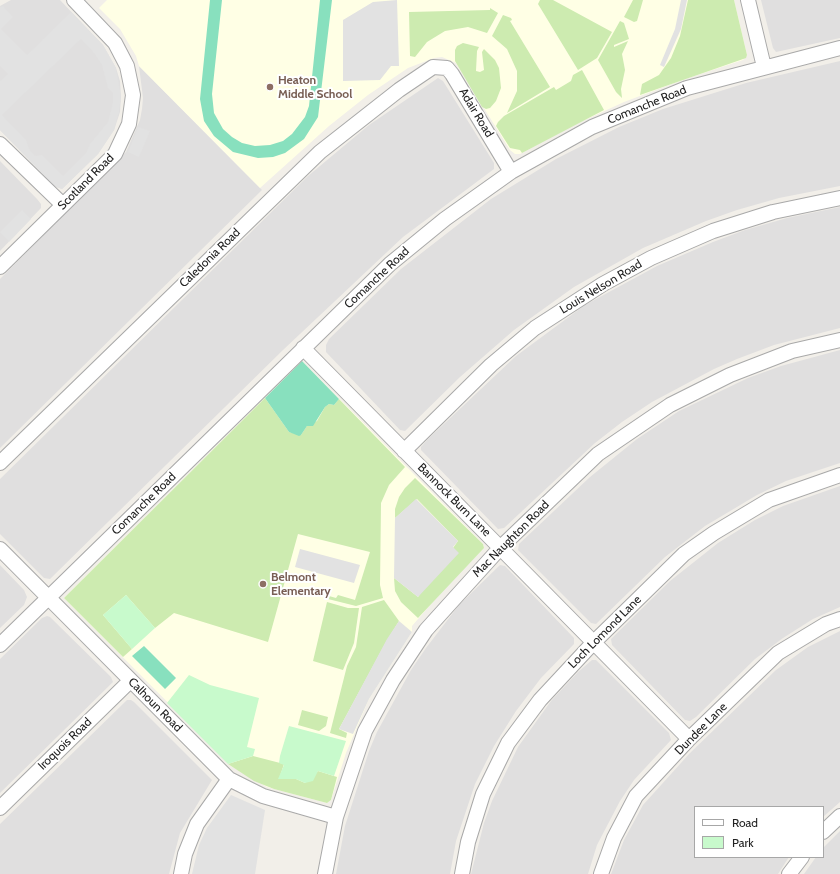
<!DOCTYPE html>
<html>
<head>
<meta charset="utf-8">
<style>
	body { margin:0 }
	#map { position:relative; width:840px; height:874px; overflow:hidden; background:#f2efe9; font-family:Cabin,sans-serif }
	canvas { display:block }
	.legend { position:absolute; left:694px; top:806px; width:130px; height:52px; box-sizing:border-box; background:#fff; border:1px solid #a7a7a7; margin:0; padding:5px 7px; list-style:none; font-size:12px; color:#222 }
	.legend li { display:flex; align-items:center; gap:8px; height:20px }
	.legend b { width:20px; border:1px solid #a7a7a7 }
</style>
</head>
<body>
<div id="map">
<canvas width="840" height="874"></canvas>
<ul class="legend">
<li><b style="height:5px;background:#fff"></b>Road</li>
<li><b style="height:11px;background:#c8facc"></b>Park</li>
</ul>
</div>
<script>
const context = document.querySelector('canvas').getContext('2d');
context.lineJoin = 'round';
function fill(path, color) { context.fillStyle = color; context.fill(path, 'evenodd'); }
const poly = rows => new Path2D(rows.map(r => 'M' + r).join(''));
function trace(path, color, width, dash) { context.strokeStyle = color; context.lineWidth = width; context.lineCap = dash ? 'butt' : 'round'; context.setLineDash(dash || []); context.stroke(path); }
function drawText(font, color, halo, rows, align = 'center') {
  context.font = font + ' Cabin,sans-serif'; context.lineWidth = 4; context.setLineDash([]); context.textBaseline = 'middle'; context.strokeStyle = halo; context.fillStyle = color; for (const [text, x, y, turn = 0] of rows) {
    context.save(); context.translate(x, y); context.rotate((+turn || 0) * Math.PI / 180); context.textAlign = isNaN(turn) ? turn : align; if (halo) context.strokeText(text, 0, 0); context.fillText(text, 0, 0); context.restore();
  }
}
fill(poly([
	[11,0,60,0,103,45,116,68,120,81,121,97,120,112,114,130,98,154,62,189,56,187,0,130,0,6],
	[761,0,840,0,840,38,776,52,773,48],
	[840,61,840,186,779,198,737,210,706,221,643,248,574,287,514,330,460,377,405,431,400,430,326,352,326,345,329,339,401,269,491,199,556,159,619,127,663,109,746,83],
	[139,66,262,190,0,448,0,279,126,152,140,120,142,109,143,98],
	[438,78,443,81,494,163,494,169,403,237,283,350,50,579,44,578,0,534,0,479,308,176,369,125],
	[0,161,37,199,41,204,41,208,0,251],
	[840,207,840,328,774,345,737,359,714,369,652,402,622,422,595,443,504,528,498,529,421,450,421,447,428,439,516,356,585,305,657,266,713,242,745,230,787,218],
	[840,350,840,463,786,481,757,495,705,526,665,557,596,624,591,623,518,550,519,544,590,477,637,439,679,411,748,378,781,366],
	[840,486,840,607,813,619,783,638,755,659,696,717,690,721,685,720,612,645,611,639,670,581,718,543,755,520,783,506],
	[0,565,24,590,27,597,24,605,0,628],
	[500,565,505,566,574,638,574,644,541,678,516,711,494,746,475,784,456,841,450,874,336,874,345,826,369,751,377,732,411,670,426,648,459,605],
	[47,616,50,617,111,677,113,682,0,793,0,659,42,618],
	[840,631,840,802,823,817,823,807,695,807,695,857,789,857,778,874,611,874,624,840,643,805,690,753,776,670,808,647],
	[592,660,596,660,669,733,671,740,634,780,620,801,597,845,588,874,471,874,484,823,492,801,518,747,551,701,578,672],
	[127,700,131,700,134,702,212,780,180,833,169,874,0,874,0,824],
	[840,831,840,874,804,874,816,857,823,857,823,848]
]), '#e0dfdf');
fill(poly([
	[107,0,734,0,747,55,743,60,685,79,624,102,574,125,520,154,515,154,510,150,456,63,442,57,434,58,408,68,368,95,329,126,260,188,139,66,136,56,120,29,99,8],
	[302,361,483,544,484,548,450,582,412,626,412,632,369,699,346,753,331,800,327,803,267,787,231,766,64,598]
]), '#ffffe5');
fill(poly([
	[540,0,553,0,612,32,597,58,578,70,538,4],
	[633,0,643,0,637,21,634,22,624,17],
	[688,0,734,0,747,55,746,58,640,95,642,84,659,75,671,58,680,36],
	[490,8,498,13,487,33,468,27,445,31,427,42,415,57,410,56,409,12,490,10],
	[503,15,511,18,512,20,510,21,550,87,507,113,517,91,517,71,507,49,492,36],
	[620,21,624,23,629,39,614,45,614,47,628,41,622,54,625,70,621,89,622,98,616,92,598,60],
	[463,43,479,47,477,51,476,71,480,72,484,70,482,52,484,49,495,60,499,68,501,88,496,101,490,108,486,109,482,107,455,61,455,50,457,46],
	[582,70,604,110,522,153,520,150,510,148,496,126,498,122,504,116,554,87,556,90,571,81,573,75],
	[265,398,289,432,301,435,307,426,317,421,325,407,329,404,334,405,339,399,405,467,389,485,381,503,380,585,383,598,356,606,328,599,329,596,336,598,338,595,355,600,370,552,298,534,268,642,174,613,155,628,126,595,103,615,132,649,123,657,64,598],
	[415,478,483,544,484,548,418,618,401,602,395,591,394,578,418,597,458,541,417,499,395,518,395,509,399,497,405,488],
	[384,600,399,621,386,642,339,729,347,733,346,738,330,733,347,666,356,647,362,607],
	[327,602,348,608,359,608,354,643,343,670,313,661],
	[302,710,328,717,326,726,319,731,298,725],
	[253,756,284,764,279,779,296,779,305,783,318,771,337,777,331,800,327,803,274,789,254,781,228,764]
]), '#cdebb0');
fill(poly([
	[126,595,155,628,132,649,103,615],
	[189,675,210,685,259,698,247,747,255,749,253,756,228,764,167,703],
	[289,726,346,741,334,776,318,771,313,781,305,783,296,779,278,779,284,765,279,763,280,756]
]), '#c8facc');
fill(poly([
	[210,0,222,0,212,94,214,113,223,129,232,137,242,143,255,146,270,145,283,141,292,134,305,117,309,106,320,0,332,0,318,117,304,139,285,153,273,157,258,158,233,152,214,136,204,121,200,99],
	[302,361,339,399,334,405,329,404,325,407,313,426,307,426,301,435,299,436,289,432,265,398],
	[144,646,176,678,165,689,132,656]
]), '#88e0be');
fill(poly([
	[397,0,399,66,391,66,380,80,343,81,343,20,373,2],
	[681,0,687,0,681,29,664,67,660,65,675,29],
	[3,6,13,17,1,29,27,55,71,12,103,45,116,68,121,97,119,112,114,130,98,154,62,189,54,186,0,130,0,81,8,74,0,66,0,7],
	[81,39,94,53,102,65,108,88,113,93,113,103,108,122,90,144,86,153,63,176,42,155,35,156,29,149,26,140,2,115],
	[138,127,150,131,139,157,128,152],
	[22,210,31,219,9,242,0,232],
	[416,499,458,541,453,547,459,553,418,597,394,578,395,518],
	[300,549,360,565,354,583,295,567],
	[399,621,412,632,369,699,353,734,339,729,387,639],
	[231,795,265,810,255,874,192,874,199,845,207,828]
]), '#e2e2e2');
const minor = poly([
	[748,0,764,67],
	[0,144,63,205],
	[0,267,115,154,129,124,133,95,127,66,115,43,74,0],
	[303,348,689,739],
	[404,451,491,365,535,328,603,284,651,258,713,231,773,212,840,198],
	[0,463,320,152,399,90,433,67,447,68,452,74,511,172],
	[0,549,229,779,263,796,336,817],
	[0,645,390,264,445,219,511,172,592,127,687,88,840,48],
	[0,808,130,681],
	[823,832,840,816],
	[181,874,185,854,197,824,229,779],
	[325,874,336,817,365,731,393,680,426,630,501,547,598,454,670,405,730,375,792,351,840,340],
	[462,874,468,842,483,794,508,743,540,700,593,643,684,554,714,533,769,500,840,475],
	[601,874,614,838,636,796,689,739,778,653,826,624,840,619],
	[789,874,802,857]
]);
trace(minor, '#a9a9a9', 16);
trace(minor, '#fff', 14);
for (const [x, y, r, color] of [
	[270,87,4,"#8d6e63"],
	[263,584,4,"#8d6e63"]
]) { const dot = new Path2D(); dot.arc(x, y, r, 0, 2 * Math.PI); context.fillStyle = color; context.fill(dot); trace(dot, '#fff', 1.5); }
drawText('bold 12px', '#785e54', '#fff', [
	["Heaton",278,80],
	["Middle School",278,94],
	["Belmont",271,577],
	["Elementary",271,591]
], 'left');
drawText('12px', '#222', '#fff', [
	["Comanche Road",647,105,-22],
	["Adair Road",476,113,59],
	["Scotland Road",86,182,-45],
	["Caledonia Road",210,258,-44],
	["Comanche Road",377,278,-43],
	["Louis Nelson Road",601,287,-31],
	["Bannock Burn Lane",454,500,45],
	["Comanche Road",144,504,-44],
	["Mac Naughton Road",511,539,-45],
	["Loch Lomond Lane",605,632,-45],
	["Calhoun Road",155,705,45],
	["Dundee Lane",701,729,-45],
	["Iroquois Road",65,744,-44]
]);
</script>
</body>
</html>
